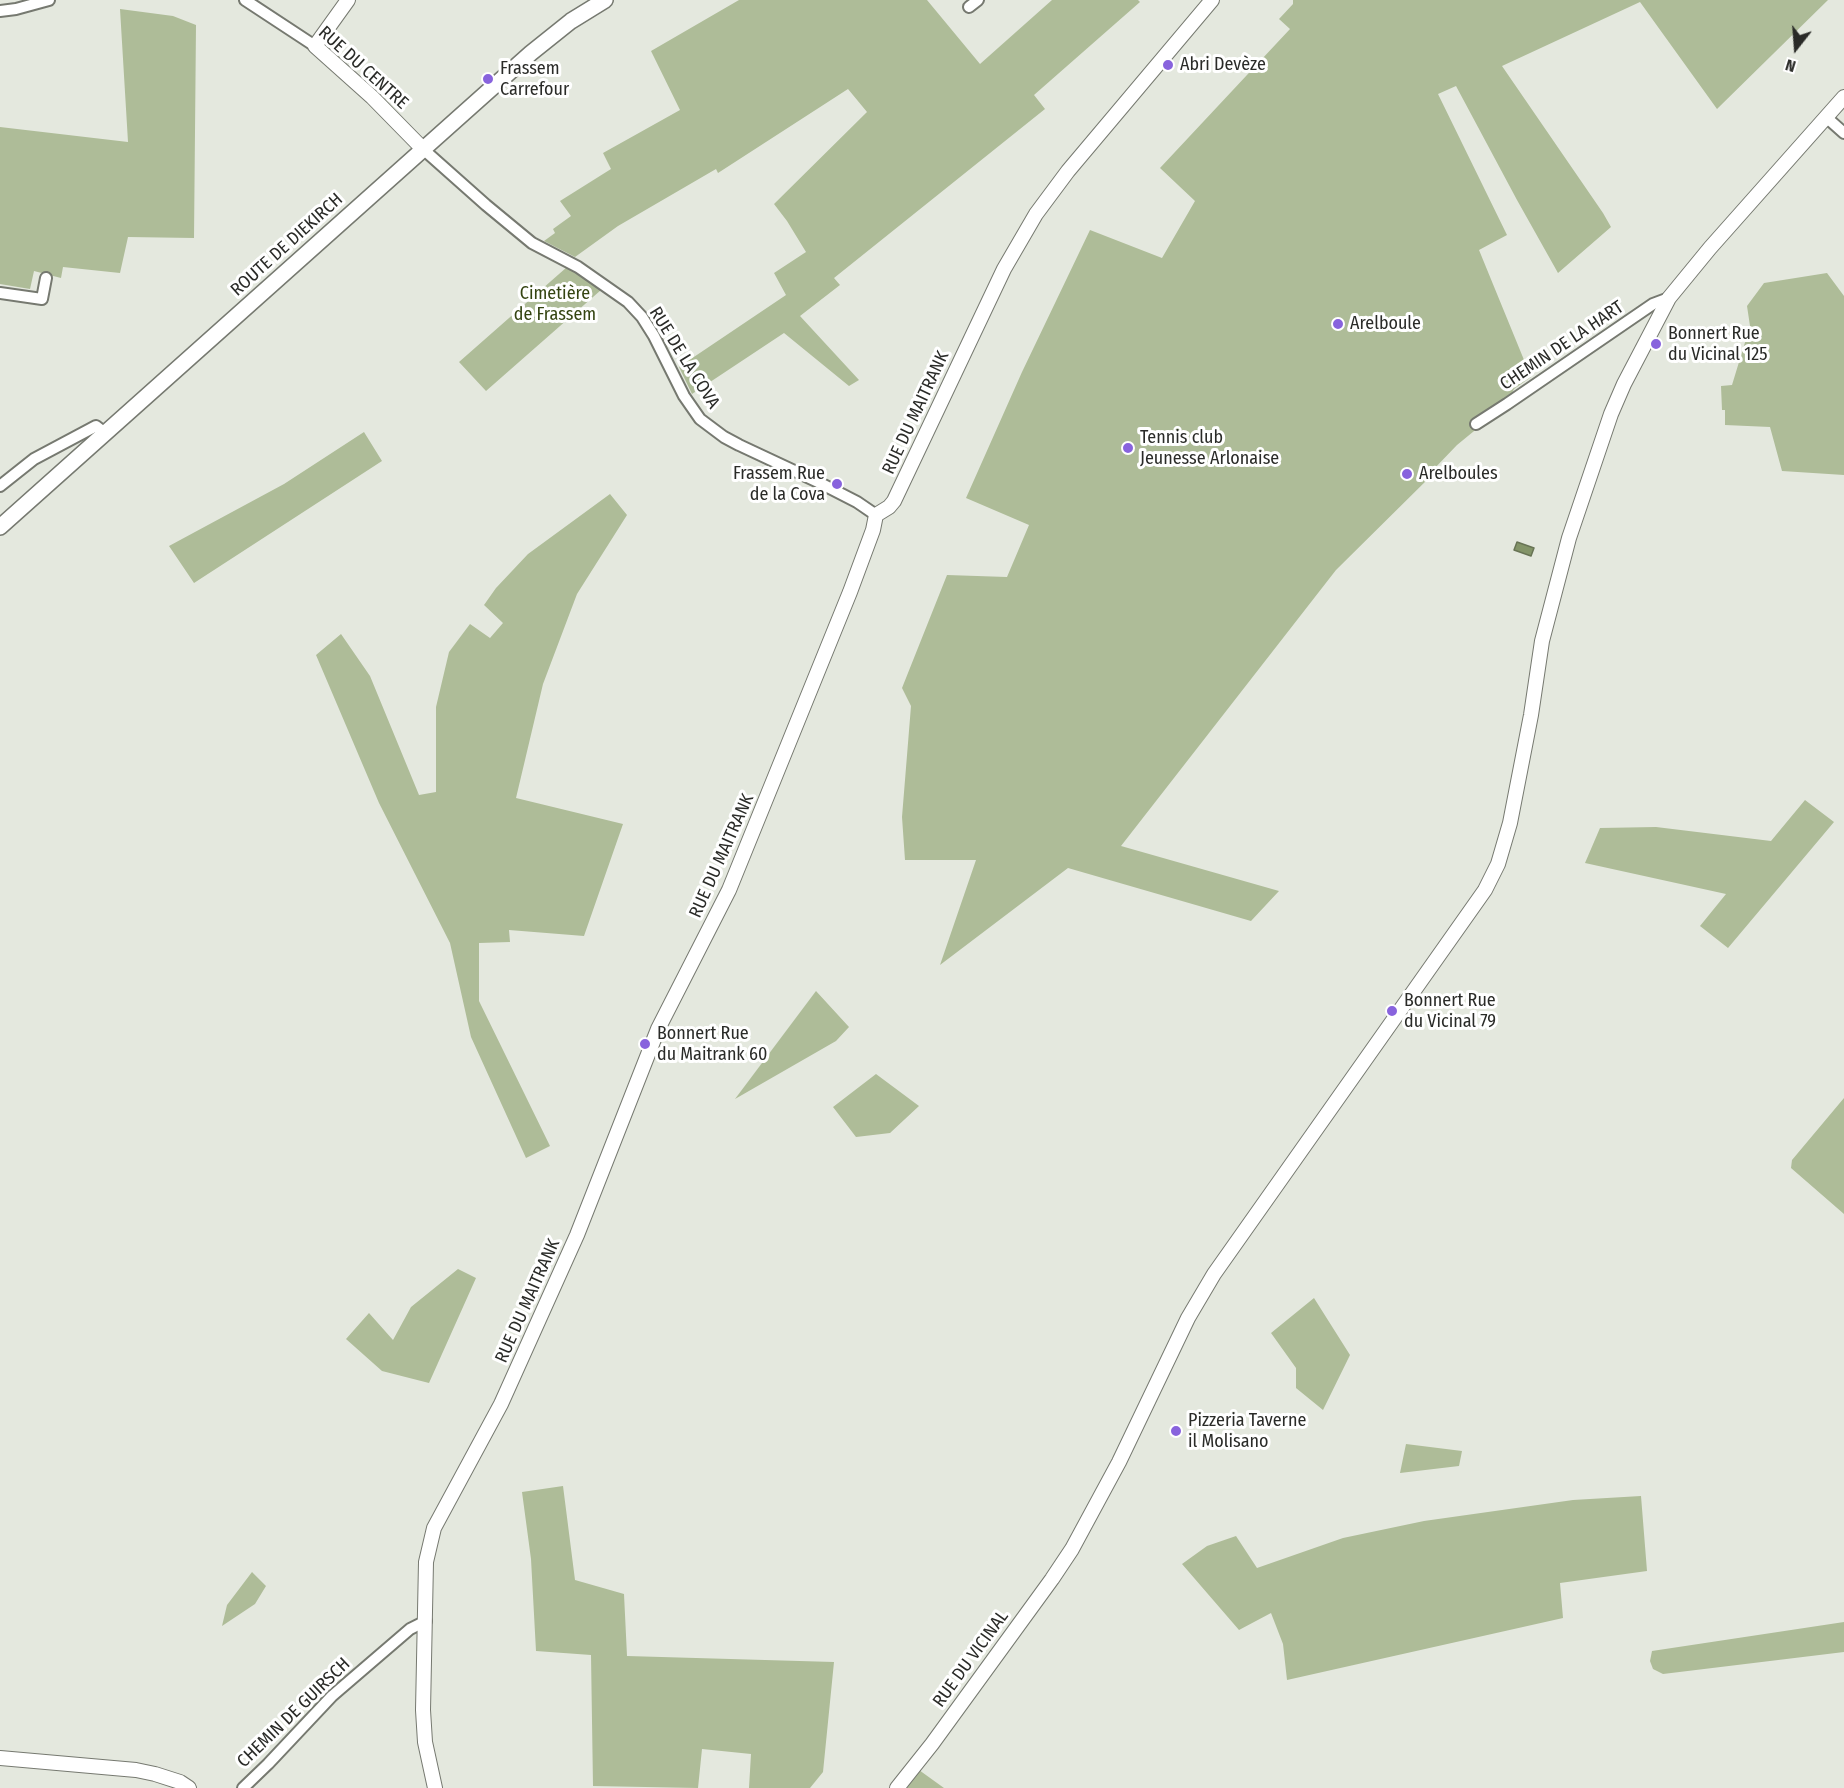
<!DOCTYPE html>
<html>
<head>
<meta charset="utf-8">
<style>
	body { margin:0 }
	#map { position:relative; width:1844px; height:1788px; overflow:hidden; background:#e4e8de; font-family:"Fira Sans Condensed",sans-serif }
	canvas { display:block }
	.north { position:absolute; left:1766px; top:18px; width:60px; height:60px; -webkit-text-stroke:4px #fff; paint-order:stroke; rotate:197deg; font-size:16px; font-weight:700; line-height:24px; text-align:center; color:#2a2b28 }
	.north::after { content:''; display:block; margin:auto; width:21px; height:27px; background:#2a2b28; clip-path:polygon(50% 0,100% 100%,50% 72%,0 100%) }
</style>
</head>
<body>
<div id="map">
<canvas width="1844" height="1788"></canvas>
<div class="north">N</div>
</div>
<script>
const context = document.querySelector('canvas').getContext('2d');
context.lineJoin = 'round';
function fill(path, color) { context.fillStyle = color; context.fill(path, 'evenodd'); }
const poly = rows => new Path2D(rows.map(r => 'M' + r).join(''));
function trace(path, color, width, dash) { context.strokeStyle = color; context.lineWidth = width; context.lineCap = dash ? 'butt' : 'round'; context.setLineDash(dash || []); context.stroke(path); }
function drawText(font, color, halo, rows, align = 'center') {
  context.font = font + ' "Fira Sans Condensed",sans-serif'; context.lineWidth = 6; context.setLineDash([]); context.textBaseline = 'middle'; context.strokeStyle = halo; context.fillStyle = color; for (const [text, x, y, turn = 0] of rows) {
    context.save(); context.translate(x, y); context.rotate((+turn || 0) * Math.PI / 180); context.textAlign = isNaN(turn) ? turn : align; if (halo) context.strokeText(text, 0, 0); context.fillText(text, 0, 0); context.restore();
  }
}
fill(poly([
	[739,0,927,0,980,64,1052,0,1138,0,1140,2,1034,95,1045,109,834,278,840,285,800,316,859,380,849,386,784,333,692,394,679,367,786,295,774,273,806,252,787,221,774,204,867,112,848,89,718,173,716,169,618,226,575,257,544,241,555,233,553,229,571,216,560,201,611,169,603,153,680,110,651,51],
	[1293,0,1828,0,1717,109,1640,2,1502,66,1603,213,1611,227,1558,273,1517,200,1456,86,1438,94,1507,235,1479,250,1531,377,1514,389,1507,404,1457,445,1433,470,1433,474,1336,570,1121,846,1279,891,1251,921,1068,868,940,965,976,860,905,860,902,817,911,706,902,688,947,575,1007,577,1029,525,966,498,1022,372,1090,230,1162,258,1195,201,1160,168,1290,29,1279,19,1293,4],
	[120,9,173,16,196,25,194,238,128,237,120,273,63,267,61,278,34,271,30,289,0,284,0,127,128,142],
	[567,267,601,290,486,391,459,362],
	[1827,273,1844,296,1844,475,1782,471,1770,427,1725,425,1725,410,1722,410,1721,386,1732,385,1750,326,1747,306,1764,283],
	[364,432,382,461,194,583,169,546,284,484],
	[610,494,627,515,577,594,543,684,516,798,623,824,584,936,509,930,510,942,479,943,479,1001,550,1146,526,1158,471,1037,450,943,379,803,316,655,341,634,370,676,419,795,436,792,436,707,449,652,470,624,490,638,503,623,484,605,496,588,528,554],
	[1805,800,1834,822,1728,948,1700,926,1726,894,1585,863,1600,828,1656,827,1771,841],
	[816,991,849,1027,836,1041,735,1099],
	[876,1074,919,1106,890,1133,856,1137,833,1107],
	[1844,1098,1844,1214,1791,1168,1792,1160],
	[458,1269,476,1278,429,1383,382,1371,346,1339,369,1313,393,1340,411,1307],
	[1314,1298,1350,1355,1323,1410,1296,1388,1296,1368,1271,1333],
	[1406,1444,1462,1451,1459,1466,1400,1473],
	[563,1486,575,1580,624,1594,627,1656,834,1662,823,1772,810,1788,749,1788,751,1754,702,1749,698,1788,593,1786,591,1655,536,1651,531,1559,522,1492],
	[1641,1496,1647,1571,1560,1583,1563,1618,1287,1680,1283,1644,1271,1613,1239,1630,1182,1564,1207,1546,1236,1536,1257,1568,1343,1538,1424,1521,1573,1500],
	[252,1572,266,1586,255,1604,222,1626,227,1605],
	[1844,1622,1844,1652,1663,1674,1653,1669,1650,1661,1652,1651],
	[919,1770,944,1788,906,1788]
]), '#aebc98');
const water = poly([
	[1517,542,1534,548,1531,556,1514,550,1517,542]
]);
fill(water, '#839468');
trace(water, '#687455', 1.5);
const minor = poly([
	[245,0,315,46],
	[969,7,978,0],
	[0,11,16,9,49,0],
	[1826,117,1844,133],
	[423,149,486,205,532,243,578,267,628,302,642,317,654,336,684,396,700,419,724,437,739,445,818,482,857,502,876,515],
	[0,293,42,299,46,278],
	[1476,424,1507,404,1653,304,1669,298],
	[0,486,34,459,96,426,105,433],
	[243,1788,268,1764,332,1696,410,1629,426,1621]
]);
const tertiary = poly([
	[348,0,315,46,372,97,423,149],
	[0,1758,136,1770,155,1774,180,1782,189,1788],
	[435,1788,425,1742,423,1710,426,1562,434,1528,501,1404,577,1235,658,1029,729,890,850,592,873,530,876,515,889,507,894,501,1004,269,1036,214,1068,171,1212,0],
	[897,1788,932,1744,1052,1579,1072,1549,1119,1462,1188,1318,1214,1274,1485,890,1498,864,1510,823,1531,715,1542,641,1569,538,1611,414,1624,384,1669,298,1710,248,1844,97]
]);
const secondary = poly([
	[0,527,531,53,571,21,605,0]
]);
trace(minor, '#767970', 14);
trace(tertiary, '#767970', 16);
trace(secondary, '#767970', 18);
trace(minor, '#fff', 10);
trace(tertiary, '#fff', 14);
trace(secondary, '#fff', 15);
for (const [x, y, r, color] of [
	[1168,65,6,"#8863dd"],
	[488,79,6,"#8863dd"],
	[1338,324,6,"#8863dd"],
	[1656,344,6,"#8863dd"],
	[1128,448,6,"#8863dd"],
	[1407,474,6,"#8863dd"],
	[837,484,6,"#8863dd"],
	[1392,1011,6,"#8863dd"],
	[645,1044,6,"#8863dd"],
	[1176,1431,6,"#8863dd"]
]) { const dot = new Path2D(); dot.arc(x, y, r, 0, 2 * Math.PI); context.fillStyle = color; context.fill(dot); trace(dot, '#fff', 2); }
drawText('18px', '#2a2b28', '#fff', [
	["Abri Devèze",1180,65],
	["Frassem",500,69],
	["Carrefour",500,90],
	["Arelboule",1350,324],
	["Bonnert Rue",1668,334],
	["du Vicinal 125",1668,355],
	["Tennis club",1140,438],
	["Jeunesse Arlonaise",1140,459],
	["Frassem Rue",825,474,"right"],
	["de la Cova",825,495,"right"],
	["Arelboules",1419,474],
	["Bonnert Rue",1404,1001],
	["du Vicinal 79",1404,1022],
	["Bonnert Rue",657,1034],
	["du Maitrank 60",657,1055],
	["Pizzeria Taverne",1188,1421],
	["il Molisano",1188,1442]
], 'left');
drawText('18px', '#2a2b28', '#fff', [
	["RUE DU CENTRE",363,68,42],
	["ROUTE DE DIEKIRCH",287,245,-42],
	["CHEMIN DE LA HART",1562,346,-34],
	["RUE DE LA COVA",684,358,58],
	["RUE DU MAITRANK",916,413,-65],
	["RUE DU MAITRANK",722,856,-66],
	["RUE DU MAITRANK",528,1301,-66],
	["RUE DU VICINAL",971,1659,-54],
	["CHEMIN DE GUIRSCH",294,1713,-44]
]);
drawText('18px', '#344411', '#fff', [
	["Cimetière",555,294],
	["de Frassem",555,315]
]);
</script>
</body>
</html>
